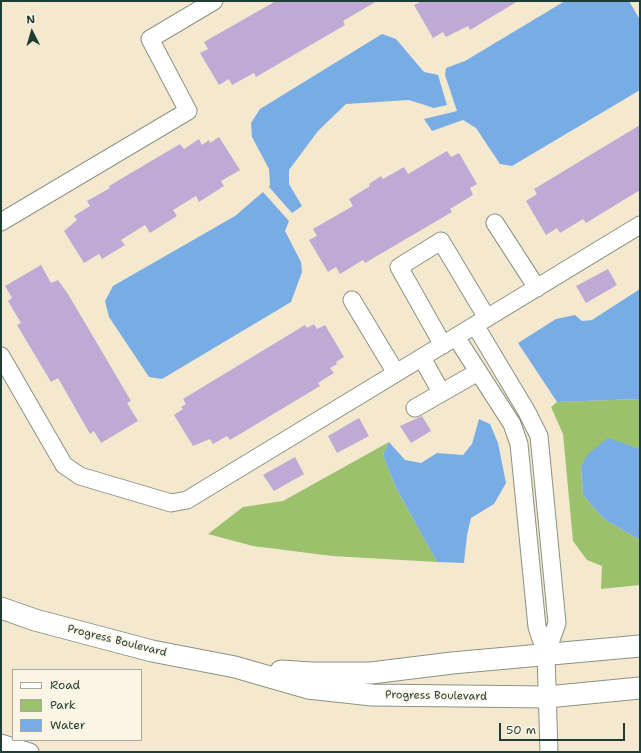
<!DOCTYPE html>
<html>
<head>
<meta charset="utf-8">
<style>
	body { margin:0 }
	#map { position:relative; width:641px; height:753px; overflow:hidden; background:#f4e9cf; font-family:"Shantell Sans",sans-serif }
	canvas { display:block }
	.frame { position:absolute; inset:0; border:2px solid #1f3d34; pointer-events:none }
	.legend { position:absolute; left:12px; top:669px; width:130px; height:72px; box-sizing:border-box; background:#fcf5e5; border:1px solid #a4ab9e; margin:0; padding:5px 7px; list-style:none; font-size:12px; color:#1f3d34 }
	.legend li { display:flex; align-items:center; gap:8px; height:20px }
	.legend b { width:20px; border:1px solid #a4ab9e }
	.north { position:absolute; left:12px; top:12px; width:40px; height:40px; -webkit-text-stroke:3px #fcf5e5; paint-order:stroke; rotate:355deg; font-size:11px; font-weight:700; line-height:16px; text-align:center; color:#1f3d34 }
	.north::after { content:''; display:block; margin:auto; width:14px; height:18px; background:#1f3d34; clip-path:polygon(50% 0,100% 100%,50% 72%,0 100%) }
	.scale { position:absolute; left:499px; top:723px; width:126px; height:18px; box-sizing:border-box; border:2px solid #1f3d34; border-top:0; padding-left:5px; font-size:12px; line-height:14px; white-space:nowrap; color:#1f3d34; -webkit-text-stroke:3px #fcf5e5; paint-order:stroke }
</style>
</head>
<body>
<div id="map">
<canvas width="641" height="753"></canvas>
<div class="frame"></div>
<ul class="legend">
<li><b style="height:5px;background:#fff"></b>Road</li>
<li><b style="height:11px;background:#9bc16c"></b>Park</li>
<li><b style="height:11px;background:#78ace5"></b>Water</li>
</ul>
<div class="north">N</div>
<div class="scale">50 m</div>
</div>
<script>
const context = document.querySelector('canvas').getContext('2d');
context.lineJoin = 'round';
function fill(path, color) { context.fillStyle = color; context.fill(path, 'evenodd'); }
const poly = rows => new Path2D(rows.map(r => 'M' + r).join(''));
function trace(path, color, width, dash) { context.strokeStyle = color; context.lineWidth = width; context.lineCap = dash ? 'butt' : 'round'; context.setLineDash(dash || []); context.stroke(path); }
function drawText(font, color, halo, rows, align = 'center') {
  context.font = font + ' "Shantell Sans",sans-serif'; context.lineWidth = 3; context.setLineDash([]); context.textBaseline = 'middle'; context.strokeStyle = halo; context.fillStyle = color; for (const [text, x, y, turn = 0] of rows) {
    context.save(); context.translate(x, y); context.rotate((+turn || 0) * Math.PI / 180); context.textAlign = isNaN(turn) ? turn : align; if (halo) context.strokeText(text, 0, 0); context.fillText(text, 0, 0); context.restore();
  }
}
fill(poly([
	[640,399,640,449,608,439,581,468,583,495,604,519,640,540,640,585,601,589,602,566,587,560,573,541,563,434,551,407,557,402],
	[389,442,383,455,396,488,437,562,332,556,253,546,208,534,243,507,283,501]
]), '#9bc16c');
fill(poly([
	[565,1,629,1,640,20,640,90,512,166,500,164,476,128,463,120,432,131,424,119,457,111,445,75,446,68,465,61],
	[382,34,396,39,424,72,438,75,447,105,434,108,409,100,346,104,318,131,289,170,289,184,302,206,292,213,269,187,270,185,269,169,252,137,251,123,260,109],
	[263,192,289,221,285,231,301,262,302,272,291,302,162,379,149,377,109,317,105,301,113,286,235,216],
	[640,289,640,399,557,402,518,343,556,319,575,315,582,321,592,320],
	[479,419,490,424,498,443,506,483,494,504,471,518,467,535,464,563,437,562,396,488,383,455,389,442,405,460,421,463,437,453,463,455,472,444],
	[608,438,640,449,640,540,604,519,583,495,581,467,587,455]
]), '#78ace5');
fill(poly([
	[276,1,377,1,343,21,345,25,256,77,254,73,232,85,229,79,219,85,200,53,208,49,204,42],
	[422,1,518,1,470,30,468,26,446,37,443,32,433,38,414,5],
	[640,125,640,190,586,223,583,219,560,233,557,228,546,235,526,201,537,194,534,189],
	[219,137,240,170,221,181,224,186,199,202,196,196,173,210,177,216,150,233,145,225,121,240,125,245,102,259,99,254,84,263,64,231,77,220,74,216,90,206,87,201,110,188,109,186,180,144,184,149,199,139,202,145,209,140,210,143],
	[447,151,451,157,459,153,477,184,470,188,473,195,450,209,452,212,365,263,363,260,340,274,336,267,328,272,309,240,317,236,313,229,353,206,349,199,370,186,369,184,381,176,383,179,404,167,408,174],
	[41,265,51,283,58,280,68,294,131,401,127,403,138,421,101,443,94,431,90,434,58,378,51,382,17,325,21,323,8,301,12,298,5,286],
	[608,269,617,285,586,303,576,286],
	[314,324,317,329,325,325,344,357,336,362,337,364,330,368,334,373,318,383,320,386,230,440,227,436,213,444,210,439,193,446,174,415,183,409,181,407,186,404,183,399,305,325,307,328],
	[422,416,431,431,411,443,400,426],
	[359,418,369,436,337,453,328,436],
	[295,457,304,474,274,491,263,475]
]), '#beaad4');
const minor = poly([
	[1,222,188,111,150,39,214,1],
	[495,223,537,288],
	[352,300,396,373],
	[475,325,527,412,539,436,557,623,546,654],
	[456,337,512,424,519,444,537,627,546,654,549,752],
	[443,345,399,267,441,241,487,318],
	[1,356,64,465,80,476,171,503,187,500,640,225],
	[422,358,441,392],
	[415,408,478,372],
	[1,743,30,752]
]);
const major = poly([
	[1,608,35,620,152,651,235,667,308,688,372,695,547,697,640,688],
	[281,671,312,673,371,673,452,663,640,646]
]);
trace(minor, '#8a9382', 19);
trace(major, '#8a9382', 23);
trace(minor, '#fff', 17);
trace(major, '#fff', 21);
drawText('11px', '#1f3d34', '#fcf5e5', [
	["Progress Boulevard",117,641,14],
	["Progress Boulevard",436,696,1]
]);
</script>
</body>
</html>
